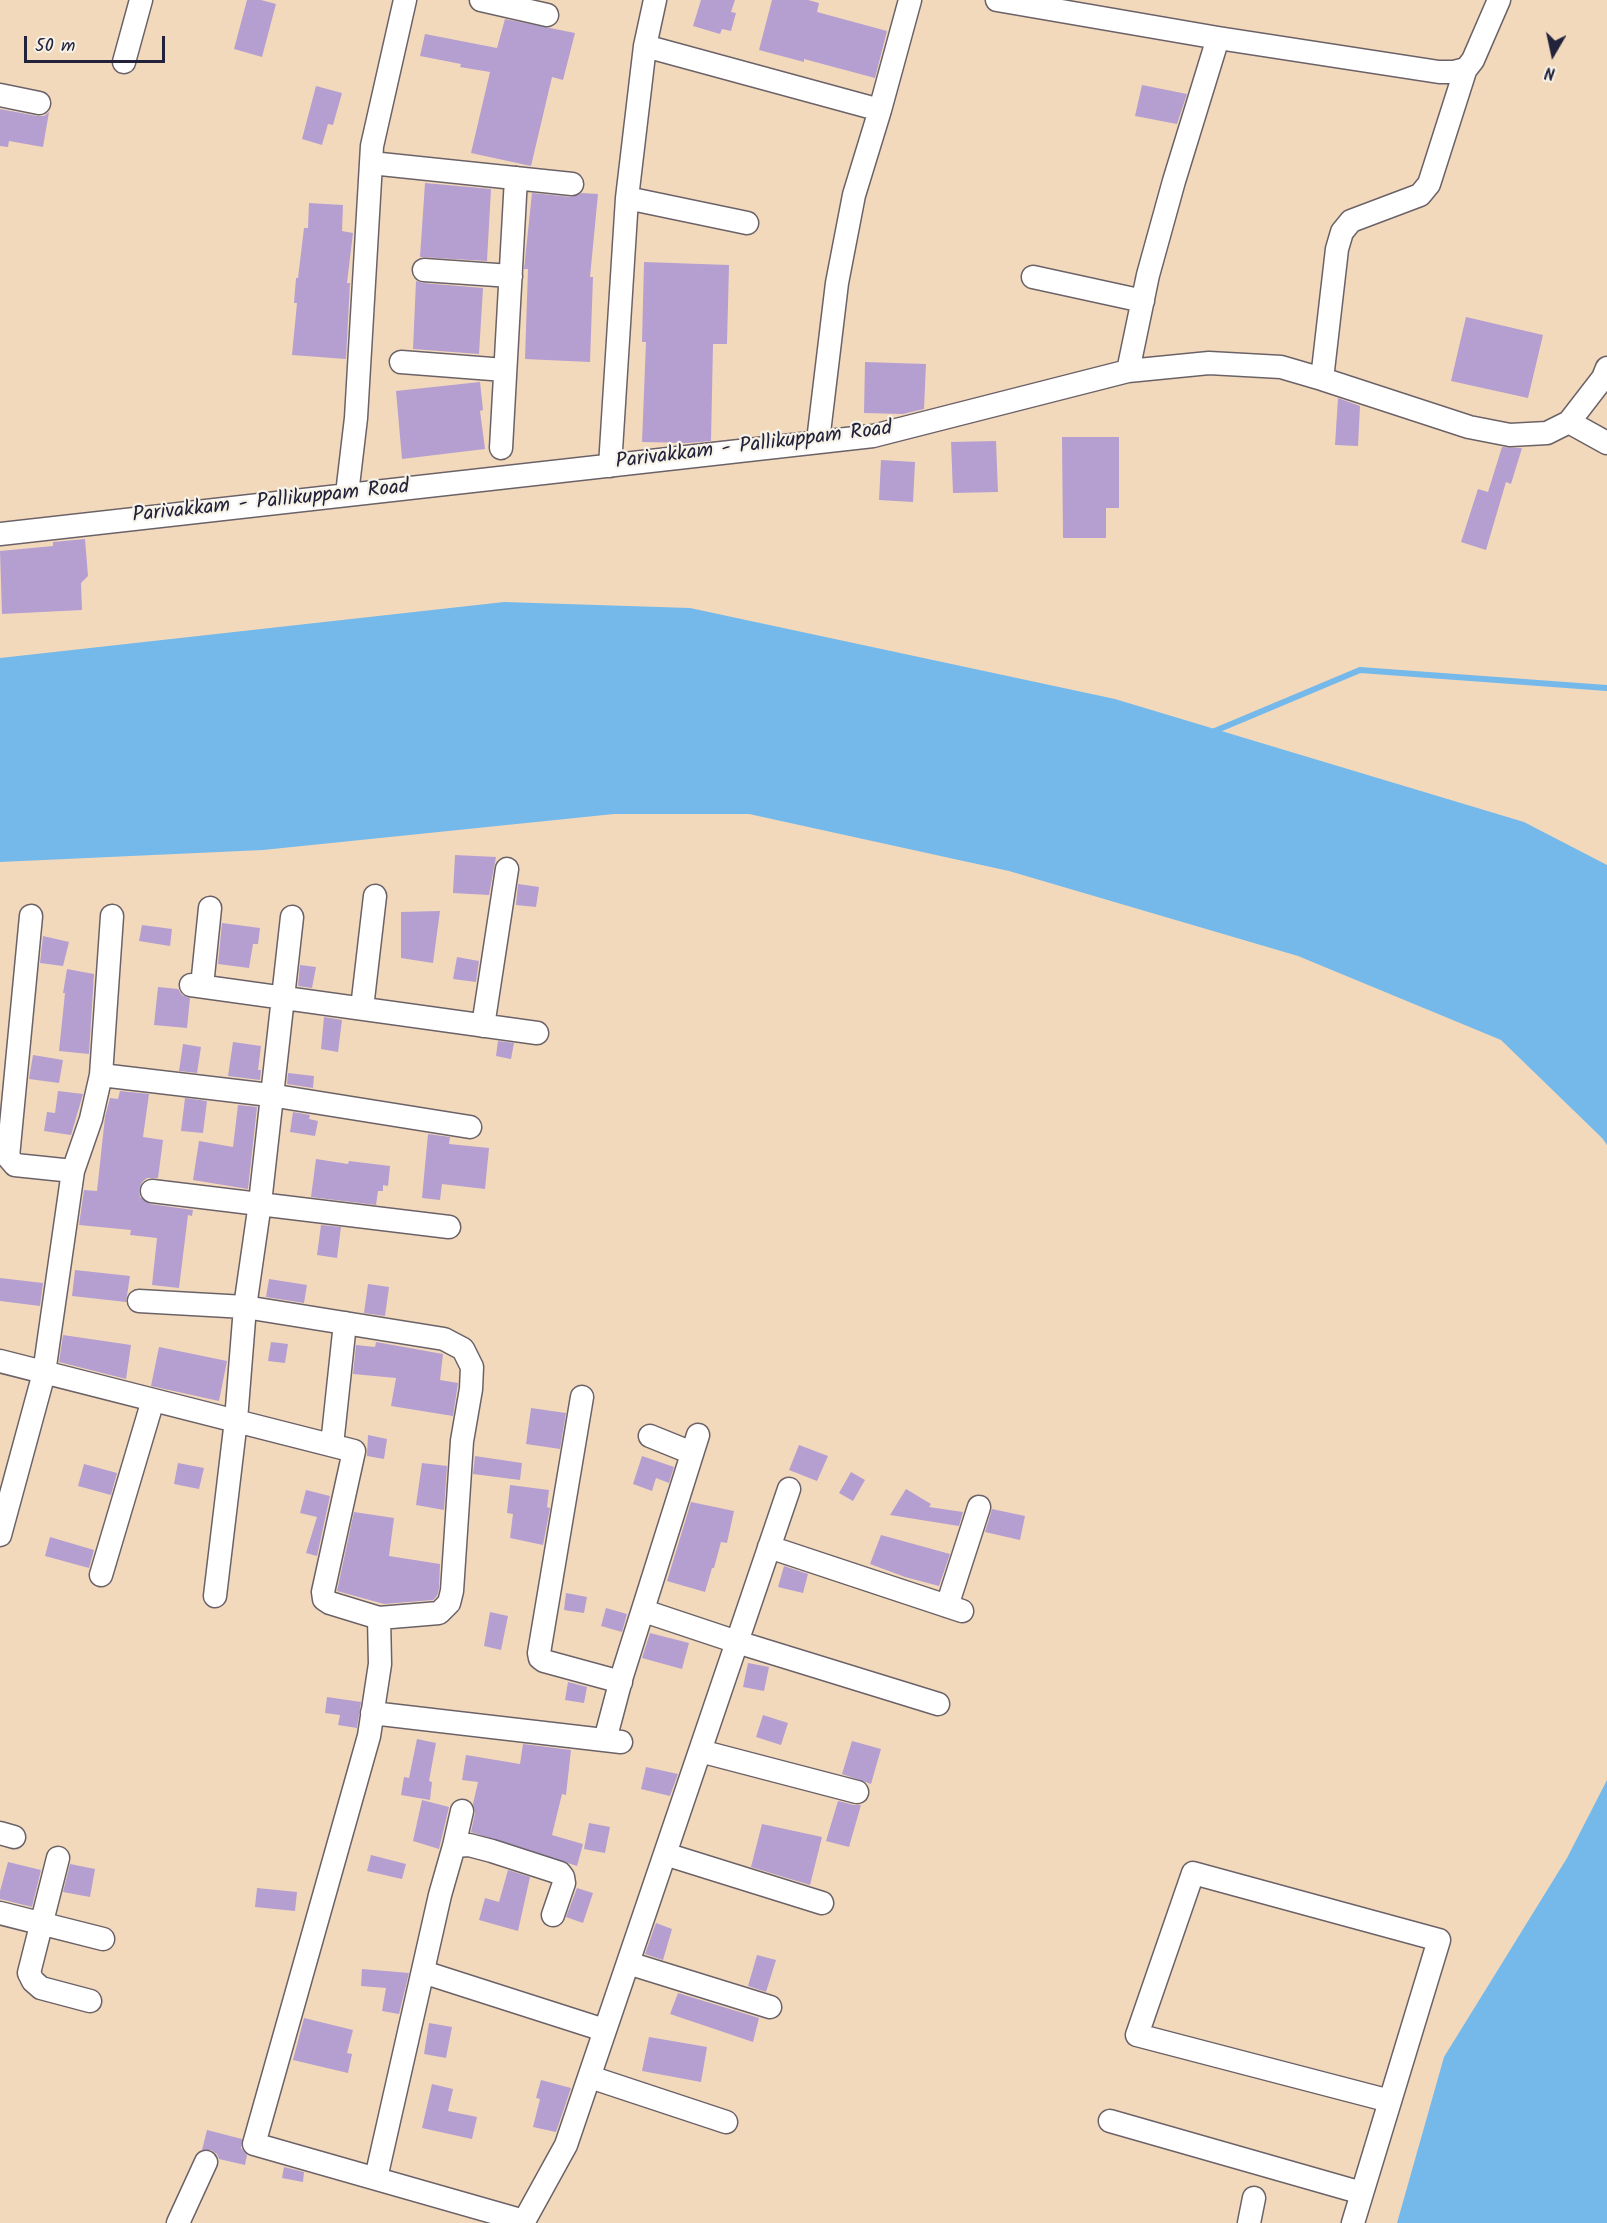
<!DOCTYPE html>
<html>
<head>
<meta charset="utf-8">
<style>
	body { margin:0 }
	#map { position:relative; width:1607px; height:2223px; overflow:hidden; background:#f3d9bc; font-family:Kalam,sans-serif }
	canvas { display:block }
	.north { position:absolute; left:1523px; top:24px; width:60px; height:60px; -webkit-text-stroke:4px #f7f3e8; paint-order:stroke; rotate:189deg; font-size:16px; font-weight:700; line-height:24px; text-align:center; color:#22223b }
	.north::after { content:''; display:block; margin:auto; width:21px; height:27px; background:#22223b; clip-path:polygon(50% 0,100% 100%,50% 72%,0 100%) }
	.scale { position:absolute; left:24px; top:36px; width:141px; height:27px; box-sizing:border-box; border:3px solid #22223b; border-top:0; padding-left:8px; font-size:18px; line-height:21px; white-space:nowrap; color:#22223b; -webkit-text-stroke:4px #f7f3e8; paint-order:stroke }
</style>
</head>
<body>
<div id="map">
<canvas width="1607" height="2223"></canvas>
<div class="north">N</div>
<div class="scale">50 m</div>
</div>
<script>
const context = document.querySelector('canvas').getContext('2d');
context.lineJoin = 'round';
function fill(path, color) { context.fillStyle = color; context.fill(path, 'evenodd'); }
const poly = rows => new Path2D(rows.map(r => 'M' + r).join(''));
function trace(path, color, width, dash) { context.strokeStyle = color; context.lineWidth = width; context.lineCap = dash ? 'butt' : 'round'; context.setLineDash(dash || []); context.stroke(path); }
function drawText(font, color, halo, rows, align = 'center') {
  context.font = font + ' Kalam,sans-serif'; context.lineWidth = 4.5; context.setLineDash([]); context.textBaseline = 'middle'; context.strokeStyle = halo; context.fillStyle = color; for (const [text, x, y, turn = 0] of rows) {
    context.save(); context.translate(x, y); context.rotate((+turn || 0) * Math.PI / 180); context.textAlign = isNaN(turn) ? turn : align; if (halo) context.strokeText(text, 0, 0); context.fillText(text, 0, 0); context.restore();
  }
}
fill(poly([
	[504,602,690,608,1115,699,1524,822,1607,865,1607,1145,1602,1138,1501,1040,1298,956,1009,871,749,814,614,814,263,850,0,862,0,658],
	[1607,1780,1607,2223,1397,2223,1444,2057,1567,1858]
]), '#75b9eb');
trace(poly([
	[1210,733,1360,670,1607,688]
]), '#75b9eb', 6);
fill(poly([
	[247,0,261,0,276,4,262,57,234,49],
	[701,0,735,0,731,12,736,13,731,31,722,29,720,34,693,26],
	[772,0,808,0,819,3,817,12,887,31,875,78,804,59,804,62,759,50],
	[505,19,575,33,563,80,552,77,531,166,471,153,490,72,460,67,461,64,420,56,425,34,497,48],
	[1142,85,1187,94,1177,124,1135,116],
	[316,86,342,93,333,125,328,124,322,145,302,139],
	[0,109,37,116,44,116,49,112,43,147,9,141,8,147,0,146],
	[425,183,491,189,487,261,420,257],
	[532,193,571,197,582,193,598,194,590,277,593,277,590,362,525,359,528,269,524,269],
	[309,203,343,205,342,231,353,233,347,283,350,283,346,359,292,355,297,303,294,303,296,278,298,278,304,228,308,228],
	[644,262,729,265,727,344,713,344,711,441,687,443,642,442,646,342,642,342],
	[416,281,423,283,483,288,479,354,413,349],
	[1466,317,1543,335,1528,398,1451,381],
	[865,362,926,364,924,409,903,414,864,413],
	[480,382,483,410,480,411,485,449,402,459,396,391],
	[1338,398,1360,406,1358,446,1335,445],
	[1062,437,1119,437,1119,508,1106,508,1106,538,1063,538],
	[996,441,998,492,953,493,951,442],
	[1502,447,1522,448,1511,484,1506,482,1486,550,1461,542,1478,489,1488,492],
	[881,460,915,462,913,502,879,500],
	[85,539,88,576,81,583,82,610,2,614,0,551,53,546,53,542],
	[455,855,496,857,489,895,453,893],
	[518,884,539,887,536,907,516,905],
	[440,911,433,963,401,958,401,912],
	[222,923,260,928,258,944,253,944,249,968,218,964],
	[142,925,172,929,170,946,139,941],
	[43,936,69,942,63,966,40,963],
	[457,957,479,961,476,982,453,979],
	[300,965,316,967,312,988,298,986],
	[67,969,94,974,89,1054,59,1051,65,993,63,993],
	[158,987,178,989,182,995,190,998,187,1028,154,1025],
	[324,1017,342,1020,338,1052,321,1049],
	[498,1041,514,1043,511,1059,496,1056],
	[233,1042,261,1046,258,1070,261,1070,260,1080,228,1076],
	[183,1044,201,1047,197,1073,179,1071],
	[33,1055,63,1060,59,1083,29,1079],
	[288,1073,314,1076,313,1088,287,1084],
	[58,1091,83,1094,71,1135,44,1131,47,1112,55,1113],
	[120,1091,149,1094,143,1137,163,1140,158,1178,147,1178,142,1182,139,1190,140,1197,150,1204,193,1210,192,1216,188,1215,179,1288,152,1285,157,1238,130,1235,131,1230,79,1225,84,1190,97,1191,105,1117,110,1098,118,1099],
	[185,1098,207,1101,203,1133,181,1131],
	[238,1105,257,1107,248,1189,193,1180,199,1141,233,1147],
	[293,1112,310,1115,309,1119,318,1121,315,1136,290,1132],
	[428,1134,450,1137,449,1144,489,1148,485,1189,442,1184,440,1200,422,1198],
	[316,1159,348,1164,349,1161,390,1166,388,1186,383,1185,383,1191,378,1191,376,1205,311,1197],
	[321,1225,341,1227,337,1258,317,1255],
	[75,1270,130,1276,126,1302,72,1296],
	[0,1278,43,1283,40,1306,0,1301],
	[269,1279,307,1285,304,1303,266,1297],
	[368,1284,389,1287,385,1316,364,1313],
	[63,1335,131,1345,126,1379,59,1362],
	[271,1342,288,1344,285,1363,268,1361],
	[376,1342,443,1354,440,1380,458,1383,453,1416,391,1406,396,1378,353,1374,356,1345,375,1347],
	[159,1347,227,1361,219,1401,151,1386],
	[531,1408,566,1413,560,1449,526,1444],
	[368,1435,387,1439,384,1459,367,1456],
	[799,1445,828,1456,817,1481,789,1470],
	[475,1456,522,1463,520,1480,473,1474],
	[642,1456,674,1467,669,1483,656,1478,652,1491,633,1484],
	[178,1463,204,1468,199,1489,174,1484],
	[422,1463,447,1466,444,1510,416,1505],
	[84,1464,117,1473,111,1495,78,1486],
	[851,1472,865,1480,853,1501,839,1493],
	[510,1485,549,1490,547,1507,550,1508,543,1545,510,1538,513,1514,507,1513],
	[906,1489,931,1504,929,1507,963,1512,959,1526,890,1515],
	[306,1490,330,1496,317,1556,306,1553,317,1517,300,1513],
	[691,1502,734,1511,727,1543,721,1542,714,1568,712,1568,705,1592,667,1581],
	[992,1509,1025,1516,1020,1540,985,1532],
	[354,1512,394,1518,389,1556,440,1564,439,1589,437,1596,433,1600,384,1604,337,1591],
	[881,1535,950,1554,939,1586,905,1577,870,1564],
	[50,1537,94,1550,89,1568,45,1556],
	[784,1566,808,1574,803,1593,778,1587],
	[566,1593,587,1597,584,1613,564,1610],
	[606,1608,627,1614,622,1632,601,1626],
	[490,1612,508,1616,501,1650,484,1646],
	[650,1633,689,1643,682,1669,642,1658],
	[748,1663,769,1667,764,1691,743,1687],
	[568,1682,587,1687,584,1703,565,1700],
	[327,1697,361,1702,357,1728,338,1725,340,1715,325,1713],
	[763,1715,788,1723,781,1745,756,1737],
	[417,1739,436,1743,429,1781,432,1782,430,1800,401,1795,404,1777,409,1778],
	[852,1741,881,1749,871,1784,842,1774],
	[523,1744,571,1750,566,1795,562,1794,552,1835,583,1844,577,1866,471,1832,475,1813,473,1804,478,1782,462,1780,466,1755,520,1764],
	[646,1767,678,1774,670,1796,641,1789],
	[422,1800,449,1807,439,1849,413,1841],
	[838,1801,854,1805,861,1805,849,1847,826,1841],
	[589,1823,610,1827,605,1853,584,1849],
	[762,1824,822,1837,810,1885,751,1867],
	[371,1855,406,1864,402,1879,367,1871],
	[8,1862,41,1870,32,1907,0,1899,0,1891],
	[70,1864,95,1869,90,1897,63,1892],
	[508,1870,530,1877,518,1931,479,1920,485,1898,499,1902],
	[257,1888,297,1892,295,1911,255,1907],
	[577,1888,593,1893,583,1923,566,1917],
	[656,1923,672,1929,663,1960,645,1954],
	[757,1955,776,1960,766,1992,748,1986],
	[362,1969,409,1973,399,2014,382,2011,386,1988,361,1986],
	[678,1993,759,2018,753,2042,670,2014],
	[304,2018,353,2030,347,2053,352,2054,348,2073,293,2060],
	[429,2023,452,2027,446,2058,424,2054],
	[649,2037,707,2047,701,2082,642,2071],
	[541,2080,571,2088,556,2132,533,2127,540,2099,536,2098],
	[432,2084,453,2089,448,2111,477,2117,472,2139,422,2128],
	[207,2130,242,2139,241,2148,247,2155,245,2165,219,2159,217,2154,211,2150,202,2150],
	[284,2167,304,2172,303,2182,282,2178]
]), '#b49fd0');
const minor = poly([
	[481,0,547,15],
	[997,0,1218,38,1439,72,1454,72,1466,69,1473,60,1499,0],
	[645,46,880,110],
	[124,62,141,0],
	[0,95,39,103],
	[371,163,572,184],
	[627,198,747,223],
	[424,270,511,276],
	[1033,277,1143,301],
	[401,362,505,370],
	[1128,371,1148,275,1174,181,1218,38],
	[1322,379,1337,249,1342,232,1351,221,1420,195,1429,184,1466,68],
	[1569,422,1607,443],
	[818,441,837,283,854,195,880,110,910,0],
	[501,448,516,178],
	[610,466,627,198,645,46,655,0],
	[347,494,356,418,372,146,405,0],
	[0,534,873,436,1128,371,1209,363,1281,367,1322,379,1469,427,1510,435,1547,433,1569,422,1603,378,1607,368],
	[31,916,8,1157,15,1165,73,1171],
	[191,985,537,1033],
	[202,986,210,908],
	[362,1008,375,896],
	[483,1026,507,869],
	[101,1075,270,1095,470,1127],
	[152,1191,449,1227],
	[139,1301,245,1307,444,1339,463,1349,472,1367,471,1389,462,1441,452,1591,449,1603,439,1613,379,1618],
	[0,1361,354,1451,323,1592,324,1599,330,1603,379,1618,380,1664,369,1736,254,2144,524,2221],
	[582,1397,539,1653,540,1658,544,1661,621,1682],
	[650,1436,692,1453],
	[332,1445,345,1323],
	[0,1535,44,1373,73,1171,91,1119,101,1075,112,916],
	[769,1547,962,1611],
	[101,1575,153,1400],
	[215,1596,236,1420,245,1307,260,1203,292,917],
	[947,1606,979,1507],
	[653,1614,737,1642,938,1704],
	[372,1713,621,1742],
	[605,1740,622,1676,698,1435],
	[700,1751,857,1792],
	[0,1833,14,1837],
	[454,1846,462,1811],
	[665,1854,822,1903],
	[58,1858,29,1973,33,1981,41,1988,90,2001],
	[0,1913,103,1939],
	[628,1963,770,2007],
	[423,1972,604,2030],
	[590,2077,726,2122],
	[1110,2121,1362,2193],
	[376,2178,440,1895,454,1846,469,1845,492,1851,560,1873,563,1877,564,1883,553,1915],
	[178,2223,206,2162],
	[523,2223,566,2145,789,1489],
	[1249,2223,1254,2198],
	[1353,2223,1439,1940,1193,1873,1137,2035,1390,2101]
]);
trace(minor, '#6b6268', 25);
trace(minor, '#fff', 22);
drawText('21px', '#22223b', '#f7f3e8', [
	["Parivakkam - Pallikuppam Road",754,447,-7],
	["Parivakkam - Pallikuppam Road",271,503,-6]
]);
</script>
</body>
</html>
